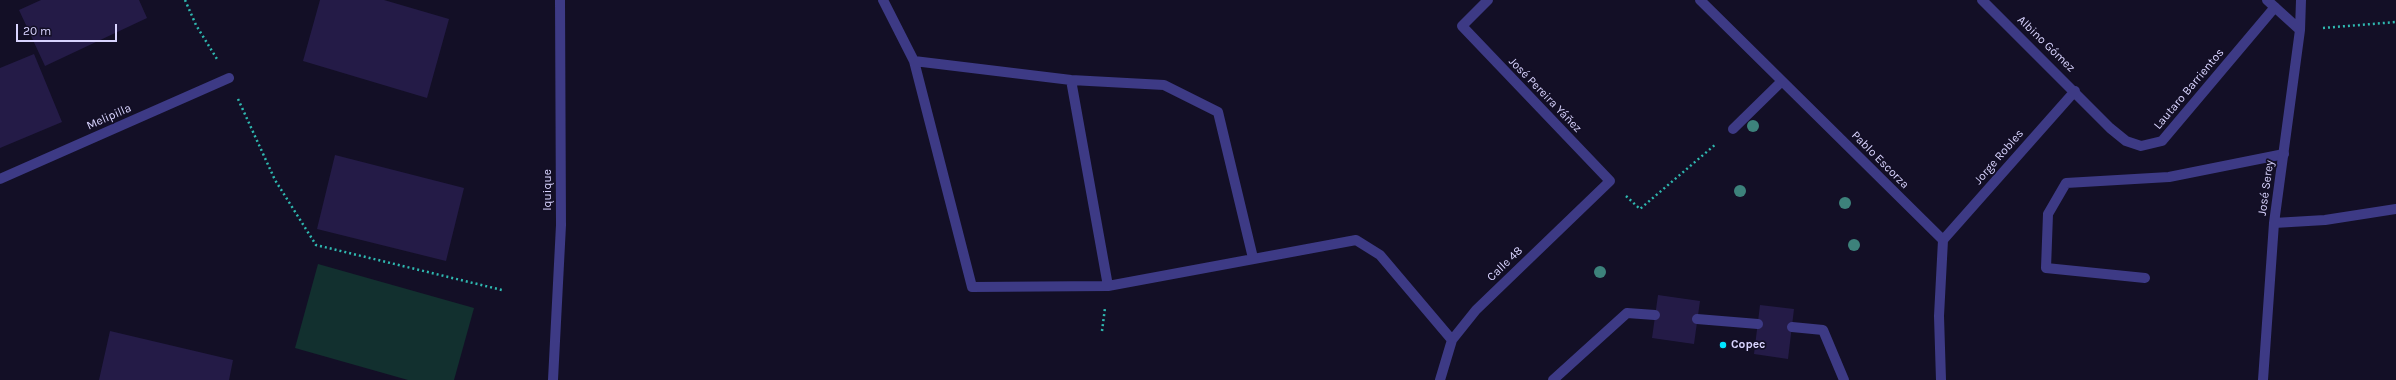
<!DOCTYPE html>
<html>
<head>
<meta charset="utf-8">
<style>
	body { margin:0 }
	#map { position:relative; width:2396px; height:380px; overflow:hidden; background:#130f26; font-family:Karla,sans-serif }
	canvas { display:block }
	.scale { position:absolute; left:16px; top:24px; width:101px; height:18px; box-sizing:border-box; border:2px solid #d9d4ff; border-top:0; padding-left:5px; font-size:12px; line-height:14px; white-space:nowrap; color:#d9d4ff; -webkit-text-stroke:3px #130f26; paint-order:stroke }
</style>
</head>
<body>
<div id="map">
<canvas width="2396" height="380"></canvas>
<div class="scale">20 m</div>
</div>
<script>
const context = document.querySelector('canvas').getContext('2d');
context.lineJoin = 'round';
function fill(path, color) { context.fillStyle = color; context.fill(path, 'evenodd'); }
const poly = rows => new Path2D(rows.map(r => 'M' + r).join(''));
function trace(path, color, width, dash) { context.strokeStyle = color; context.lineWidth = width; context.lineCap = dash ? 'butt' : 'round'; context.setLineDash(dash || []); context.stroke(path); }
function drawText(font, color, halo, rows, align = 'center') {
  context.font = font + ' Karla,sans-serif'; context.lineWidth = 3.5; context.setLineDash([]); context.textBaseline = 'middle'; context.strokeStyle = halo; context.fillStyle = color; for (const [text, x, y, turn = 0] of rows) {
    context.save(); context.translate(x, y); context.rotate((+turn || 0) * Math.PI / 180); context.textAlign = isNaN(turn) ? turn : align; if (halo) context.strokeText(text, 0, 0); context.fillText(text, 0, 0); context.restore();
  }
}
fill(poly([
	[318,264,474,308,454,380,408,380,295,348]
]), '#12302f');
fill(poly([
	[41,0,139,0,147,18,45,66,19,10],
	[320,0,384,0,449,19,427,98,303,61],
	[34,54,62,122,0,148,0,68],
	[335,155,464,188,446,261,317,229],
	[1658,295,1700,301,1694,344,1652,338],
	[1760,305,1794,309,1788,359,1754,354],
	[110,331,233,360,229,380,99,380]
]), '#241b47');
trace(poly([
	[185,0,196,25,217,59],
	[2323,28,2396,22],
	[238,99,275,180,316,245,502,290],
	[1626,196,1640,209,1716,144],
	[1102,331,1105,308]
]), '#2fb8b0', 2.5, [2, 3]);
trace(poly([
	[2145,278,2046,268,2048,214,2066,183,2169,177,2284,154],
	[1697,319,1758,324],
	[1792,327,1823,330,1844,380],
	[1553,380,1627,313,1655,315]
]), '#3d3a85', 10);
trace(poly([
	[883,0,914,61,972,287,1108,286,1356,240,1380,255,1452,340],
	[1700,0,1943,240,1939,316,1941,380],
	[1982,0,2110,128,2126,141,2141,146,2162,141,2275,7],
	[2267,0,2300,30],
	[914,61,1071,80,1164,85,1218,112,1253,258],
	[1071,80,1108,286],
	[1733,129,1782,81],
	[0,179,229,78],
	[2274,223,2325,220,2396,209],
	[1943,240,2075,91],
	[553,380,561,225,560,0],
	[1440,380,1452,340,1476,310,1610,181,1462,26,1488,0],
	[2263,380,2274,223,2300,30,2301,0]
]), '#3d3a85', 10);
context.fillStyle = '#3d827b';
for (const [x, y] of [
	[1753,126],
	[1740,191],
	[1845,203],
	[1854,245],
	[1600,272]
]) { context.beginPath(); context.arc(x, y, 6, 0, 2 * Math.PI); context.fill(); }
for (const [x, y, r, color] of [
	[1723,345,4,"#00e5ff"]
]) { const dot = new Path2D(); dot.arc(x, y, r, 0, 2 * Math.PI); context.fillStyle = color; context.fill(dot); trace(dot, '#130f26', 1.5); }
drawText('12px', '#d9d4ff', '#130f26', [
	["Albino Gómez",2046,44,44],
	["Lautaro Barrientos",2189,89,-50],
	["José Pereira Yáñez",1545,95,46],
	["Melipilla",109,117,-24],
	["Jorge Robles",1999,157,-49],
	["Pablo Escorza",1880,160,45],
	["José Serey",2266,188,-82],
	["Iquique",548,190,-90],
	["Calle 48",1505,264,-44]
]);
drawText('bold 12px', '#d9d4ff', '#130f26', [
	["Copec",1731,345]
], 'left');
</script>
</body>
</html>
